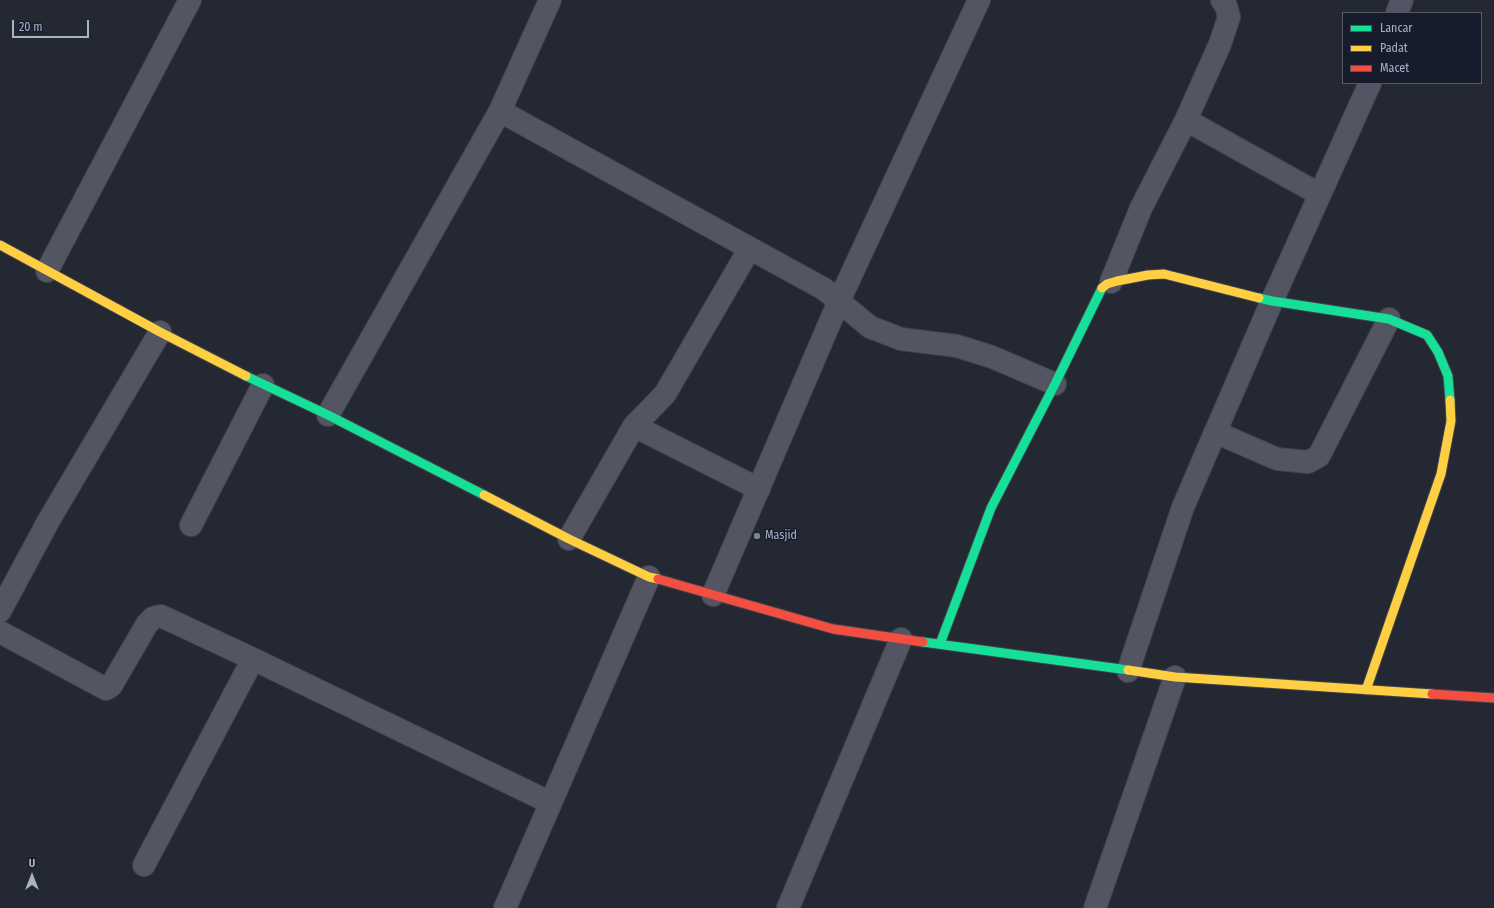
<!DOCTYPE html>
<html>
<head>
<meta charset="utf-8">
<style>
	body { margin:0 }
	#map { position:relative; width:1494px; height:908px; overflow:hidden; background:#242832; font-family:"Fira Sans Condensed",sans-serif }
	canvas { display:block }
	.legend { position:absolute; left:1342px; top:12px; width:140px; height:72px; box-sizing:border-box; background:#171c2d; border:1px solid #52586a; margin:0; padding:5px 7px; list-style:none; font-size:12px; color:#abb1c6 }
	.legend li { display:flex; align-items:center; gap:8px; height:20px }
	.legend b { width:20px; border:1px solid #52586a }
	.north { position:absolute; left:12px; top:856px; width:40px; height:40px; -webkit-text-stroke:3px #171c2d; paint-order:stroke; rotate:0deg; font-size:11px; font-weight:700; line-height:16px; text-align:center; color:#abb1c6 }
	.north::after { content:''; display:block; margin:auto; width:14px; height:18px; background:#abb1c6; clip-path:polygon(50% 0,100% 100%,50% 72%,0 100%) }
	.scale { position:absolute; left:12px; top:20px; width:77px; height:18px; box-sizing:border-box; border:2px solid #abb1c6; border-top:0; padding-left:5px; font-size:12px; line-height:14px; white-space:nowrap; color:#abb1c6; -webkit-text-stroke:3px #171c2d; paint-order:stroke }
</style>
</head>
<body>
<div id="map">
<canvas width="1494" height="908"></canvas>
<ul class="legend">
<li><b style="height:5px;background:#16e098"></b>Lancar</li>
<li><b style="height:5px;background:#ffcf43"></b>Padat</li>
<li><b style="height:5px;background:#f24e42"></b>Macet</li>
</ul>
<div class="north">U</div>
<div class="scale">20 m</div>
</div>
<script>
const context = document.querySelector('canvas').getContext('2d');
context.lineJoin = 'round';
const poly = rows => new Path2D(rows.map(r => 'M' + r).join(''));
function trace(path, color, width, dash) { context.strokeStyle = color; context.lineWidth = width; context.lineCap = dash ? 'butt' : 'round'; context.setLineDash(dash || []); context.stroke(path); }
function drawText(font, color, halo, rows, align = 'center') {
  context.font = font + ' "Fira Sans Condensed",sans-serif'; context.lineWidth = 3; context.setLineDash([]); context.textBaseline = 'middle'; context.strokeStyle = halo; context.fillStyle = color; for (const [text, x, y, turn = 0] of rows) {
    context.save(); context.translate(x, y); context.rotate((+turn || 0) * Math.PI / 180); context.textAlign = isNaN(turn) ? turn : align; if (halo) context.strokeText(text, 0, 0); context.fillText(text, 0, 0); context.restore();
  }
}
const street = poly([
	[1397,13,1402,0],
	[500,111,824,289,870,327,901,339,957,346,992,357,1055,384],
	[1186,120,1319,194],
	[47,271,190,0],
	[1111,282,1141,208,1186,120,1220,44,1229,17,1226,6,1222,0],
	[328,415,500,111,550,0],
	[634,426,759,489],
	[1215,432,1277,459,1308,462,1319,456,1389,319],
	[191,525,263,385],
	[569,539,634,426,665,394,750,248],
	[713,595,839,301,979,0],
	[0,611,49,520,160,332],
	[0,632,106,689,111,686,147,624,153,618,161,616,253,659,551,803],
	[1128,671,1183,507,1272,301,1370,83],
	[144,865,253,659],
	[505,908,649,577],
	[788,908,901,639],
	[1095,908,1175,677]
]);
const fast = poly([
	[1259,298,1272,301,1389,319,1427,335,1438,352,1448,376,1450,400],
	[246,376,328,415,484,495],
	[923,642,1128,670],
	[940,644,991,508,1055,384,1102,288]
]);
const slow = poly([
	[0,245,160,332,246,376],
	[1102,288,1107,284,1117,281,1148,275,1164,274,1259,298],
	[484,495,569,539,649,577,658,579],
	[1128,670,1175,677,1432,694],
	[1366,690,1441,474,1451,421,1450,400]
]);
const jam = poly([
	[658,579,833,629,923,642],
	[1432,694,1494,698]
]);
trace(street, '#40434b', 24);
trace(fast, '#40434b', 11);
trace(slow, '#40434b', 11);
trace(jam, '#40434b', 11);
trace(street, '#535662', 22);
trace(fast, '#16e098', 9);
trace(slow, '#ffcf43', 9);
trace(jam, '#f24e42', 9);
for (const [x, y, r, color] of [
	[757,536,4,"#7c8192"]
]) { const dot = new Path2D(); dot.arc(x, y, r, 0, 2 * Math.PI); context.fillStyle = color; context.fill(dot); trace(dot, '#171c2d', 1.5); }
drawText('12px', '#abb1c6', '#171c2d', [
	["Masjid",765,536]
], 'left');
</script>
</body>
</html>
